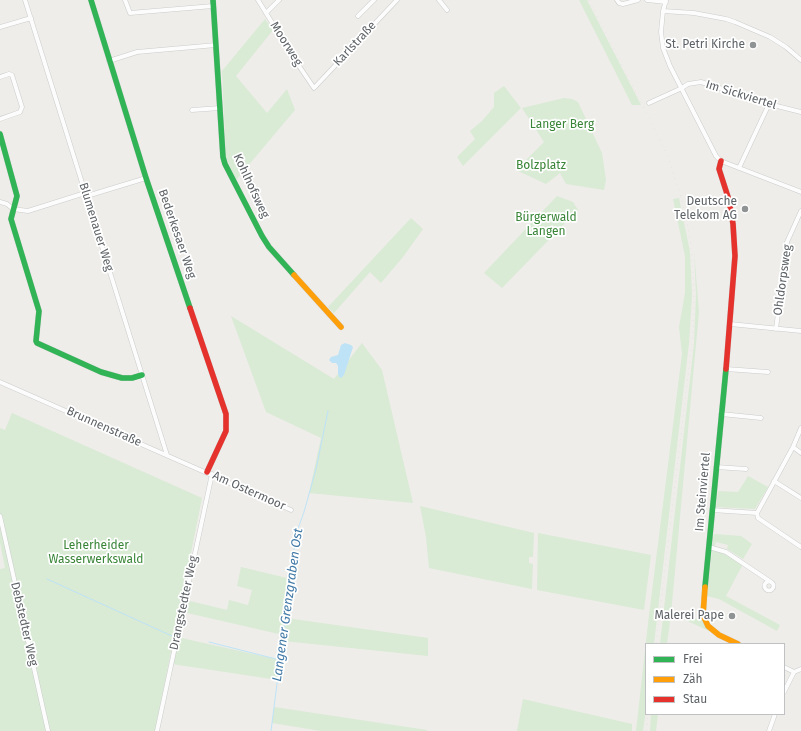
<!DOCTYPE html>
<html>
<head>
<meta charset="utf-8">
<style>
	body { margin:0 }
	#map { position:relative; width:801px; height:731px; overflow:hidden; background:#eeede9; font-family:"Fira Sans",sans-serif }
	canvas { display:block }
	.legend { position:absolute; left:645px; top:643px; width:140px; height:72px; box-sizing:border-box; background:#fff; border:1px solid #bfc1c2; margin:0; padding:5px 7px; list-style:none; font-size:12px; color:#5e6367 }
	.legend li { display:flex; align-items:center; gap:8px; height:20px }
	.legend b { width:20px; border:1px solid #bfc1c2 }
</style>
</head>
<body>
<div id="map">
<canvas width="801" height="731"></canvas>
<ul class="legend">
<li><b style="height:5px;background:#30b455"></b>Frei</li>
<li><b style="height:5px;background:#ff9f0a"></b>Zäh</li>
<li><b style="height:5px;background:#e5322d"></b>Stau</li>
</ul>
</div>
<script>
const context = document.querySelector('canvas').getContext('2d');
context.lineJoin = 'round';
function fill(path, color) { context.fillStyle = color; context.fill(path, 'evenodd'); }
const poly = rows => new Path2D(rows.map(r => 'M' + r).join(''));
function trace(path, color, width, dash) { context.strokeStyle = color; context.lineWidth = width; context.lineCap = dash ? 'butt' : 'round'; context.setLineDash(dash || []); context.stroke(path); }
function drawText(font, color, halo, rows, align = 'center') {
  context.font = font + ' "Fira Sans",sans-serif'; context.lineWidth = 3.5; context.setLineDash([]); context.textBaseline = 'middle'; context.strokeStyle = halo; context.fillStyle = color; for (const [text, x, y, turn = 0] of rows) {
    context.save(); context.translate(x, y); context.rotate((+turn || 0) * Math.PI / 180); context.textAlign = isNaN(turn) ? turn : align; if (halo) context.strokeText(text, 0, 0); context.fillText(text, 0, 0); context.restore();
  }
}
fill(poly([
	[579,0,587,0,641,105,632,105],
	[265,19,273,30,236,76,267,113,287,89,295,110,236,180,226,157,222,71],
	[504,86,521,108,463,166,457,157,475,139,470,131,482,121,494,107,494,93],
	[564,98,572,99,578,102,602,153,606,180,604,190,566,184,560,173,546,184,516,170,544,142,522,108],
	[557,196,573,202,578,210,502,288,484,273],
	[679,198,690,252,692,295,689,343,654,644,646,644,646,710,643,731,636,731,649,615,682,354,679,327,685,293,685,256,673,199],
	[411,218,423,229,403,257,381,283,370,272,334,313,328,307],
	[694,251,699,312,671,614,696,619,701,615,703,622,711,632,692,623,671,614,667,644,660,644,694,344,696,294],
	[231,316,334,379,362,343,382,370,413,503,309,493,321,438,266,412],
	[12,413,202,498,155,731,0,731,0,569,5,568,0,542,0,428,5,430],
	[748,476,768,487,755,509,716,507,718,491,738,492],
	[420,506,534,533,533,557,529,557,529,563,533,564,532,589,429,568,426,537],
	[538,533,651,555,644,610,537,590],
	[714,534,741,536,752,544,743,559,727,549,728,545,716,542,715,546,712,545],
	[714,549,726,553,743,564,726,596,780,625,777,631,719,599,707,596,712,550],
	[241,567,291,579,286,618,428,638,428,656,283,641,283,635,183,612,186,600,227,610,229,600,248,605,252,590,237,586],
	[177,637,280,660,278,680,172,664],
	[523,699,632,724,632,731,517,731],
	[274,707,427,730,427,731,321,731,272,723],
	[651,714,658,714,656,731,650,731]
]), '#d9ead5');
fill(poly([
	[345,343,351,345,353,347,344,375,341,378,339,377,338,373,338,366,336,363,332,363,329,360,331,357,338,355,341,345]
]), '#bee3f7');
trace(poly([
	[47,579,172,636],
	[209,642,280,660],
	[271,731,296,534,304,512,316,469,328,411]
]), '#bee3f7', 1);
const street = poly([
	[25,0,167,455],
	[125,0,130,13,213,6],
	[258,0,297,63,314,88,397,0],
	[439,0,447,10],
	[617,0,619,3,623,4,638,0],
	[647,0,666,2],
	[666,0,663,11,661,32,663,48,670,66,716,156,721,161,801,192],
	[663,11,694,13,726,19,735,22,770,37,786,47,801,60],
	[266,13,279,0],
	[358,16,374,0],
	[0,27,31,18],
	[109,61,137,52,216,45],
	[0,77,9,74,12,75,22,107,20,112,0,119],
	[649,103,682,88,688,84,701,82,769,104,801,112],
	[192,110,220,108],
	[739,168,769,104],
	[87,196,146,178],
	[0,202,7,204,13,209,28,211,85,193],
	[730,324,801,331],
	[776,329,787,242,801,211],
	[726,369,768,372],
	[0,382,291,510],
	[721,414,761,418],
	[793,447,801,453],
	[716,467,746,469],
	[774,481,801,498],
	[712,510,757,513],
	[757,513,793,447,801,428],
	[757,513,758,518,801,547],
	[0,516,48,731],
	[709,547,726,552,771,582],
	'764.5 586a4.5 4.5 0 1 1 9 0a4.5 4.5 0 1 1-9 0Z',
	[784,667,794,672],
	[784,692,794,672,801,669],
	[157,731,212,474],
	[769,731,775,714]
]);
const fast = poly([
	[91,0,146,178,190,308],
	[213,0,223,157,225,164,262,236,269,247,294,275],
	[0,134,17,196,11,219,39,311,36,341,37,343,101,372,122,378,132,378,142,375],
	[705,587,726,369]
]);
const slow = poly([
	[294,275,341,327],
	[705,587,703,615,708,626,719,635,738,644]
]);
const jam = poly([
	[721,161,719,169,729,200,733,224,735,256,726,369],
	[190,308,226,414,226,431,207,472]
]);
trace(street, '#cacccb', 5);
trace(fast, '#cacbca', 6);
trace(slow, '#cacbca', 6);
trace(jam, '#cacbca', 6);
trace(street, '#fcfcfc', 4);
trace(fast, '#30b455', 5.5);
trace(slow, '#ff9f0a', 5.5);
trace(jam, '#e5322d', 5.5);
trace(poly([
	[589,0,652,124,668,157,681,197,689,233,692,255,694,295,693,334,656,644],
	[646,731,648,714]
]), '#e3e4e3', 1, [1, 5]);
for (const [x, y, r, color] of [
	[753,45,4,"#909394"],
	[745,209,4,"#909394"],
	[732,616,4,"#909394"]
]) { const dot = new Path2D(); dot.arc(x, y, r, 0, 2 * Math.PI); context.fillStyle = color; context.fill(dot); trace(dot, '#fff', 1.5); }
drawText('12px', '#5e6367', '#fff', [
	["Moorweg",286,44,58],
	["Karlstraße",355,44,-47],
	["Im Sickviertel",741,95,17],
	["Kohlhofsweg",251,186,65],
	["Blumenauer Weg",96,227,73],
	["Bederkesaer Weg",177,234,71],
	["Ohldorpsweg",783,280,-82],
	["Brunnenstraße",104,427,24],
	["Am Ostermoor",249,491,24],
	["Im Steinviertel",703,492,-85],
	["Drangstedter Weg",184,603,-78],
	["Debstedter Weg",24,624,77]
]);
drawText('12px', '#5e6367', '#fff', [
	["St. Petri Kirche",745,45],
	["Deutsche",737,202],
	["Telekom AG",737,216],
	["Malerei Pape",724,616]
], 'right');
drawText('12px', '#398537', '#fff', [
	["Langer Berg",562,125],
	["Bolzplatz",541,166],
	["Bürgerwald",546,218],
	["Langen",546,232],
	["Leherheider",96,546],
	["Wasserwerkswald",96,560]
]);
drawText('italic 13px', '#427aa7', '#fff', [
	["Langener Grenzgraben Ost",288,605,-82]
]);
</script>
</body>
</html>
